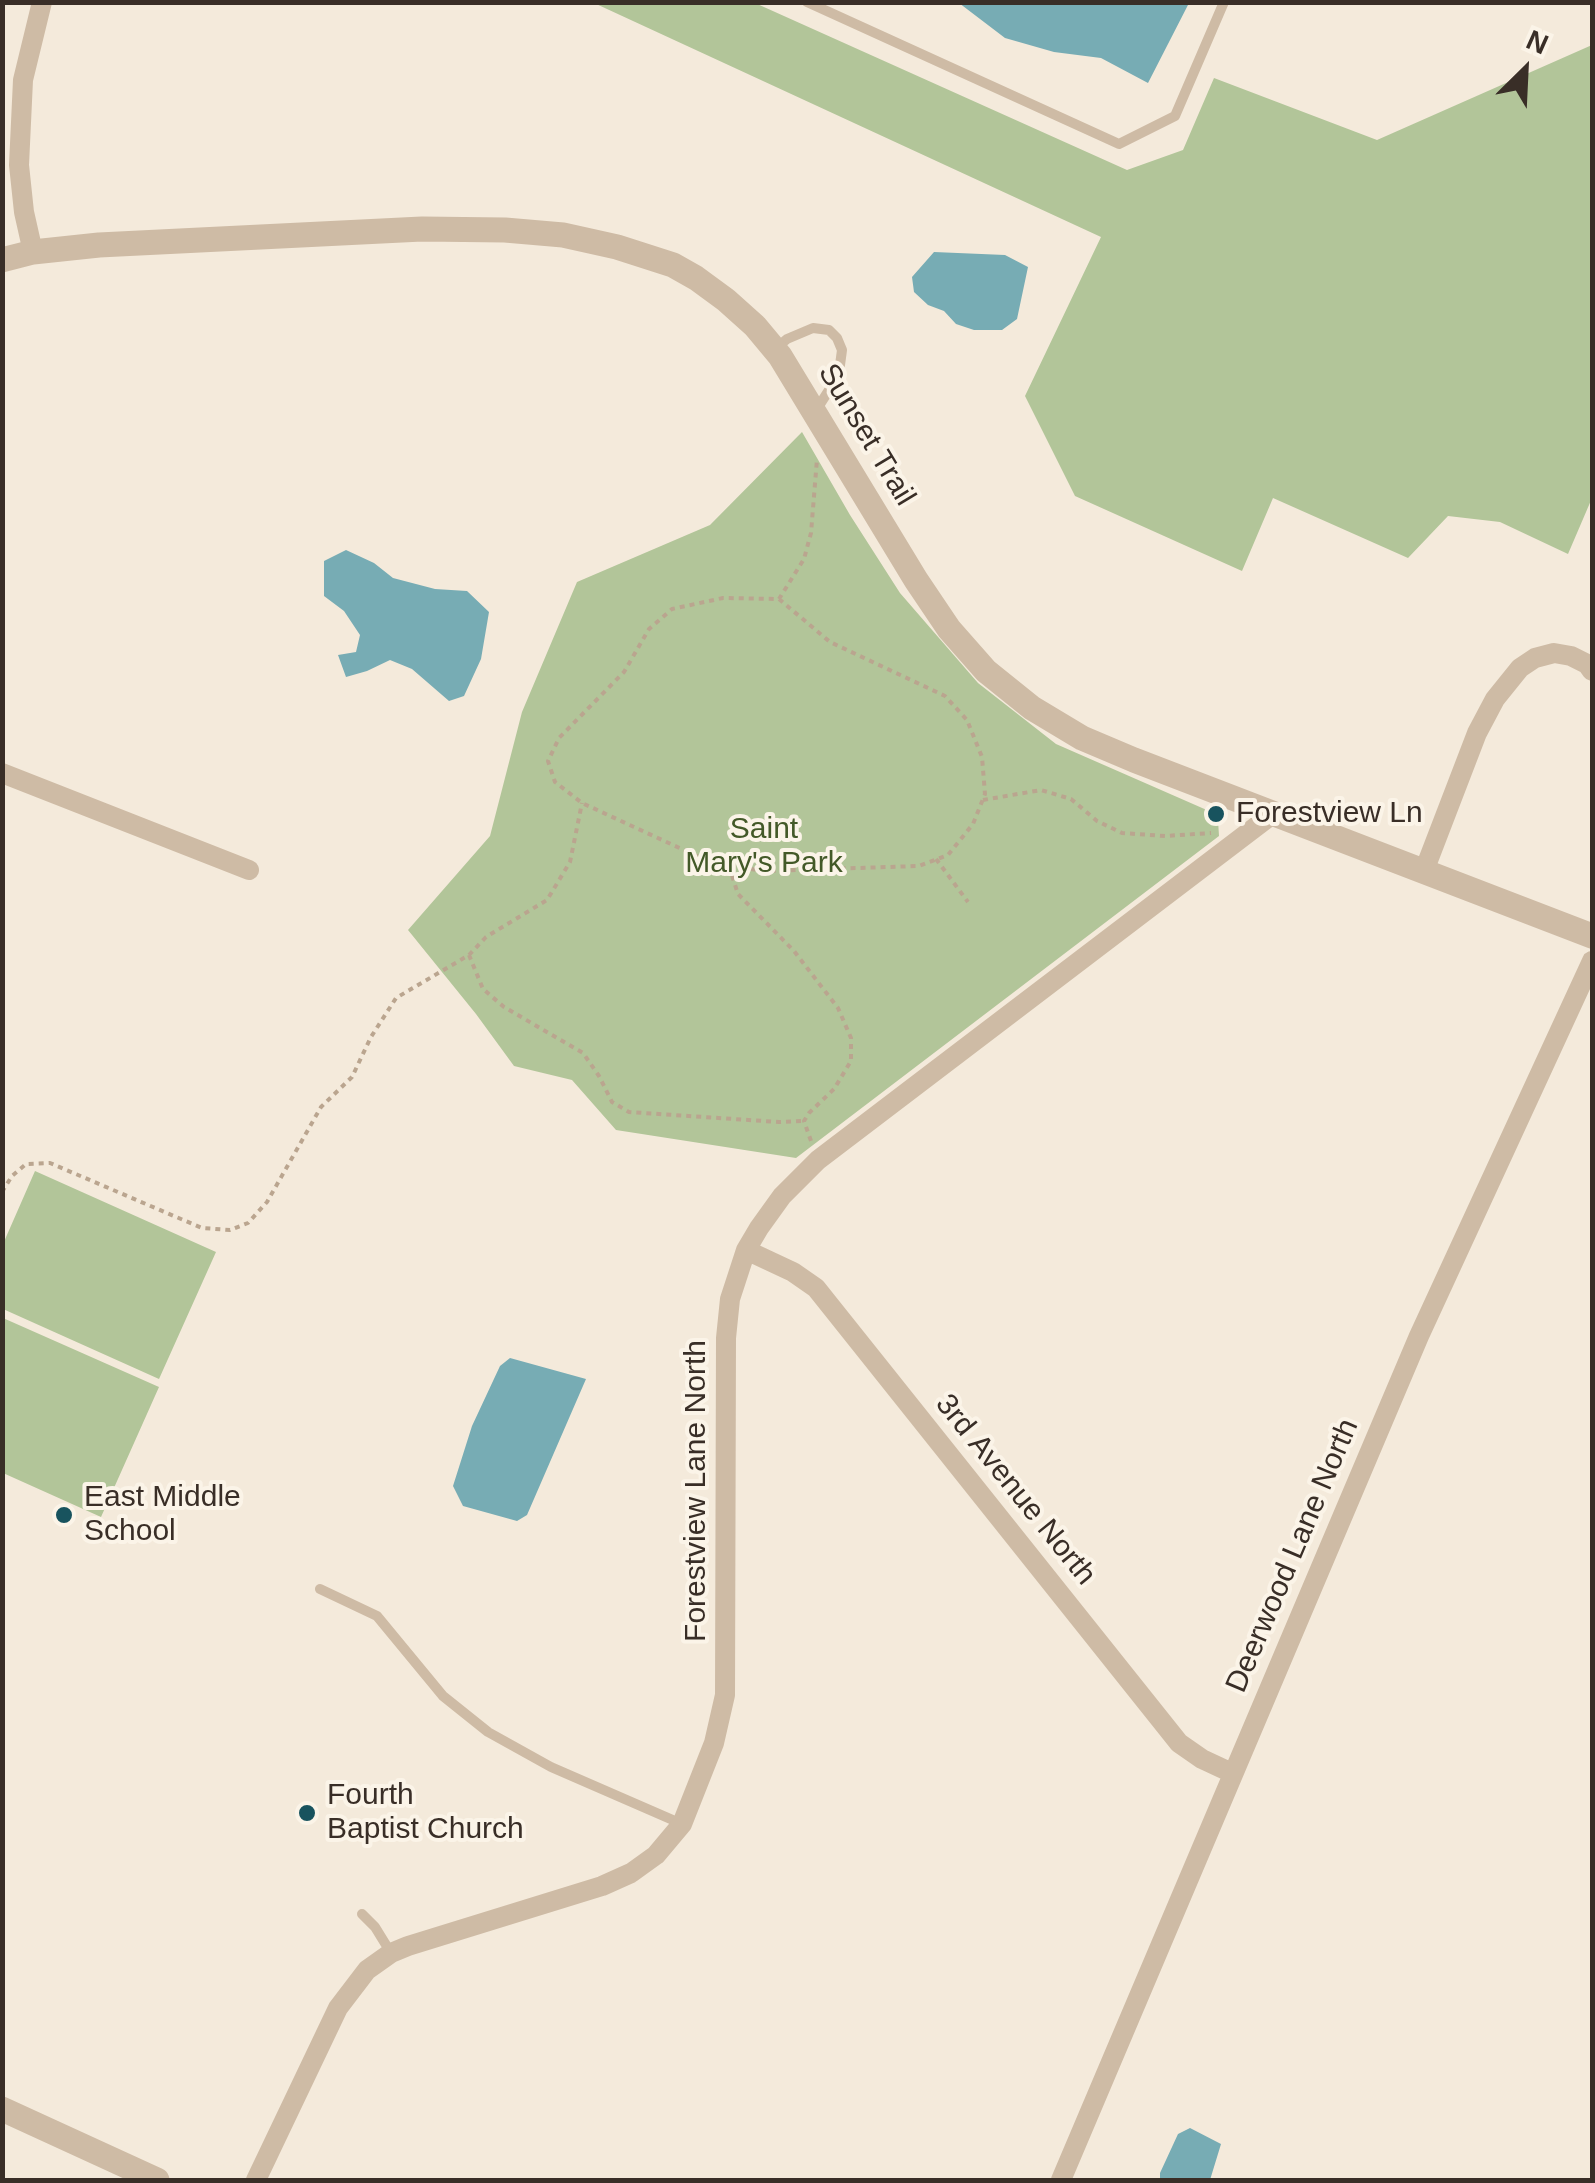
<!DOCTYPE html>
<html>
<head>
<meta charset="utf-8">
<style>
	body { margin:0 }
	#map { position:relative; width:1595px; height:2183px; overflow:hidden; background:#f4eadb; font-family:Arial,sans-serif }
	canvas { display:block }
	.frame { position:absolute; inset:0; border:5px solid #392e27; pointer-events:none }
	.north { position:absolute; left:1475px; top:20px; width:100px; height:100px; -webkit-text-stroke:8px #fbf4e8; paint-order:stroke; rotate:24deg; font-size:28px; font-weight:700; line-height:40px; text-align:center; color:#392e27 }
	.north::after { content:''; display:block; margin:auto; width:35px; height:45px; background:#392e27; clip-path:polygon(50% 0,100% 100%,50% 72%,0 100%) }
</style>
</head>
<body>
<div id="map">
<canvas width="1595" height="2183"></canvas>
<div class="frame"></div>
<div class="north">N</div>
</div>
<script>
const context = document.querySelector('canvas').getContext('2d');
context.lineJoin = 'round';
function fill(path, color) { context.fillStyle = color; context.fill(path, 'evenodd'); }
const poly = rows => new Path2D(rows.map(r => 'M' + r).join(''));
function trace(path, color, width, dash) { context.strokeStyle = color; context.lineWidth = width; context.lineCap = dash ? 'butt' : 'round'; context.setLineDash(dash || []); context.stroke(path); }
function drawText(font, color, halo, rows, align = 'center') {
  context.font = font + ' Arial,sans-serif'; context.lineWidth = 8; context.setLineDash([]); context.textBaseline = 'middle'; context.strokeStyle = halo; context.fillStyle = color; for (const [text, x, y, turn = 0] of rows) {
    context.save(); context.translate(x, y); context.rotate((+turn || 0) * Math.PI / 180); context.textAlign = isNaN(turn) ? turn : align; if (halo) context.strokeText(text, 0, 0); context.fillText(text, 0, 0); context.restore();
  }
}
fill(poly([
	[594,3,755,3,1127,170,1183,150,1214,78,1377,140,1592,45,1592,498,1568,554,1500,522,1448,516,1408,558,1273,498,1242,571,1075,496,1025,396,1101,237],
	[802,432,850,515,900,593,978,683,1056,744,1209,811,1218,820,1219,836,796,1158,616,1130,572,1080,514,1066,476,1014,408,930,490,836,522,712,577,582,710,525],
	[35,1171,216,1252,159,1379,3,1309,3,1244],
	[3,1318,159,1387,101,1517,3,1473]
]), '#b2c599');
fill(poly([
	[959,3,1189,3,1148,83,1101,58,1054,52,1005,38],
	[934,252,1005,255,1028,267,1017,319,1002,330,974,330,956,324,944,311,928,305,914,292,912,277],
	[346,550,374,563,393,578,435,589,467,591,489,612,481,659,464,696,449,701,412,669,390,660,367,671,346,677,338,655,356,652,360,635,344,611,324,596,324,561],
	[510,1358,586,1379,527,1515,517,1521,463,1506,453,1486,472,1426,500,1366],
	[1190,2128,1221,2144,1210,2180,1160,2180,1160,2173,1178,2134]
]), '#77acb4');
trace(poly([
	[779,599,830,642,945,696,967,720,982,757,985,794,973,824,948,855,919,866,764,871,712,863,582,803,555,782,548,761,559,738,624,672,649,629,672,609,723,598,779,599,804,559,811,533,817,459],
	[983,800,1041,790,1071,799,1097,821,1122,833,1165,836,1211,833],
	[936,859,968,902],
	[729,866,738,894,794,951,838,1008,851,1038,851,1061,834,1089,809,1113,804,1121,811,1141],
	[469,955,483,989,504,1007,583,1053,599,1076,612,1102,629,1112,779,1122,804,1121],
	[2,1192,12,1176,26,1164,50,1163,202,1228,230,1230,248,1223,267,1202,321,1107,352,1077,371,1037,396,998,469,955,486,937,547,900,570,862,582,803]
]), '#baa58f', 4, [5, 5]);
trace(poly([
	[807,2,1119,144,1175,116,1224,2],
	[775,349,787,339,813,328,829,330,837,338,842,350,840,365,831,387,815,412],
	[320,1589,377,1616,443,1696,488,1732,551,1767,682,1824],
	[362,1914,375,1927,391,1953]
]), '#cebba5', 10);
trace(poly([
	[33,252,24,212,19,165,23,80,42,2],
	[2,773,249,870],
	[1424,871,1477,733,1495,699,1520,668,1535,658,1554,653,1571,656,1587,664,1592,671],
	[746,1250,793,1272,816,1288,1179,1743,1202,1759,1232,1773],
	[256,2180,338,2008,367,1970,391,1953,408,1946,602,1886,631,1873,656,1855,682,1824,714,1743,725,1695,726,1338,730,1299,746,1250,759,1228,782,1196,818,1160,1274,813],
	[1061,2180,1419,1336,1592,961]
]), '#cebba5', 20);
trace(poly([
	[2,260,33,252,99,245,422,229,505,230,563,235,617,247,673,265,696,278,726,300,755,326,780,356,916,580,949,629,986,671,1032,708,1082,738,1134,760,1592,936],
	[2,2109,157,2180]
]), '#cebba5', 25);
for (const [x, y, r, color] of [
	[1216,814,10,"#18535e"],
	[64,1515,10,"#18535e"],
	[307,1813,10,"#18535e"]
]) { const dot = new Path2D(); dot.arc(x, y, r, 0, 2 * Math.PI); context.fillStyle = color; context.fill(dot); trace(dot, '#fbf4e8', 4); }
drawText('30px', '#392e27', '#fbf4e8', [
	["Sunset Trail",866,435,59],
	["3rd Avenue North",1015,1490,51],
	["Forestview Lane North",697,1491,-90],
	["Deerwood Lane North",1293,1556,-67]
]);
drawText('30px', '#392e27', '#fbf4e8', [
	["Forestview Ln",1236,814],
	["East Middle",84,1498],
	["School",84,1532],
	["Fourth",327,1796],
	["Baptist Church",327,1830]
], 'left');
drawText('30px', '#435928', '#fbf4e8', [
	["Saint",764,830],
	["Mary's Park",764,864]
]);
</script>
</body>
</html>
